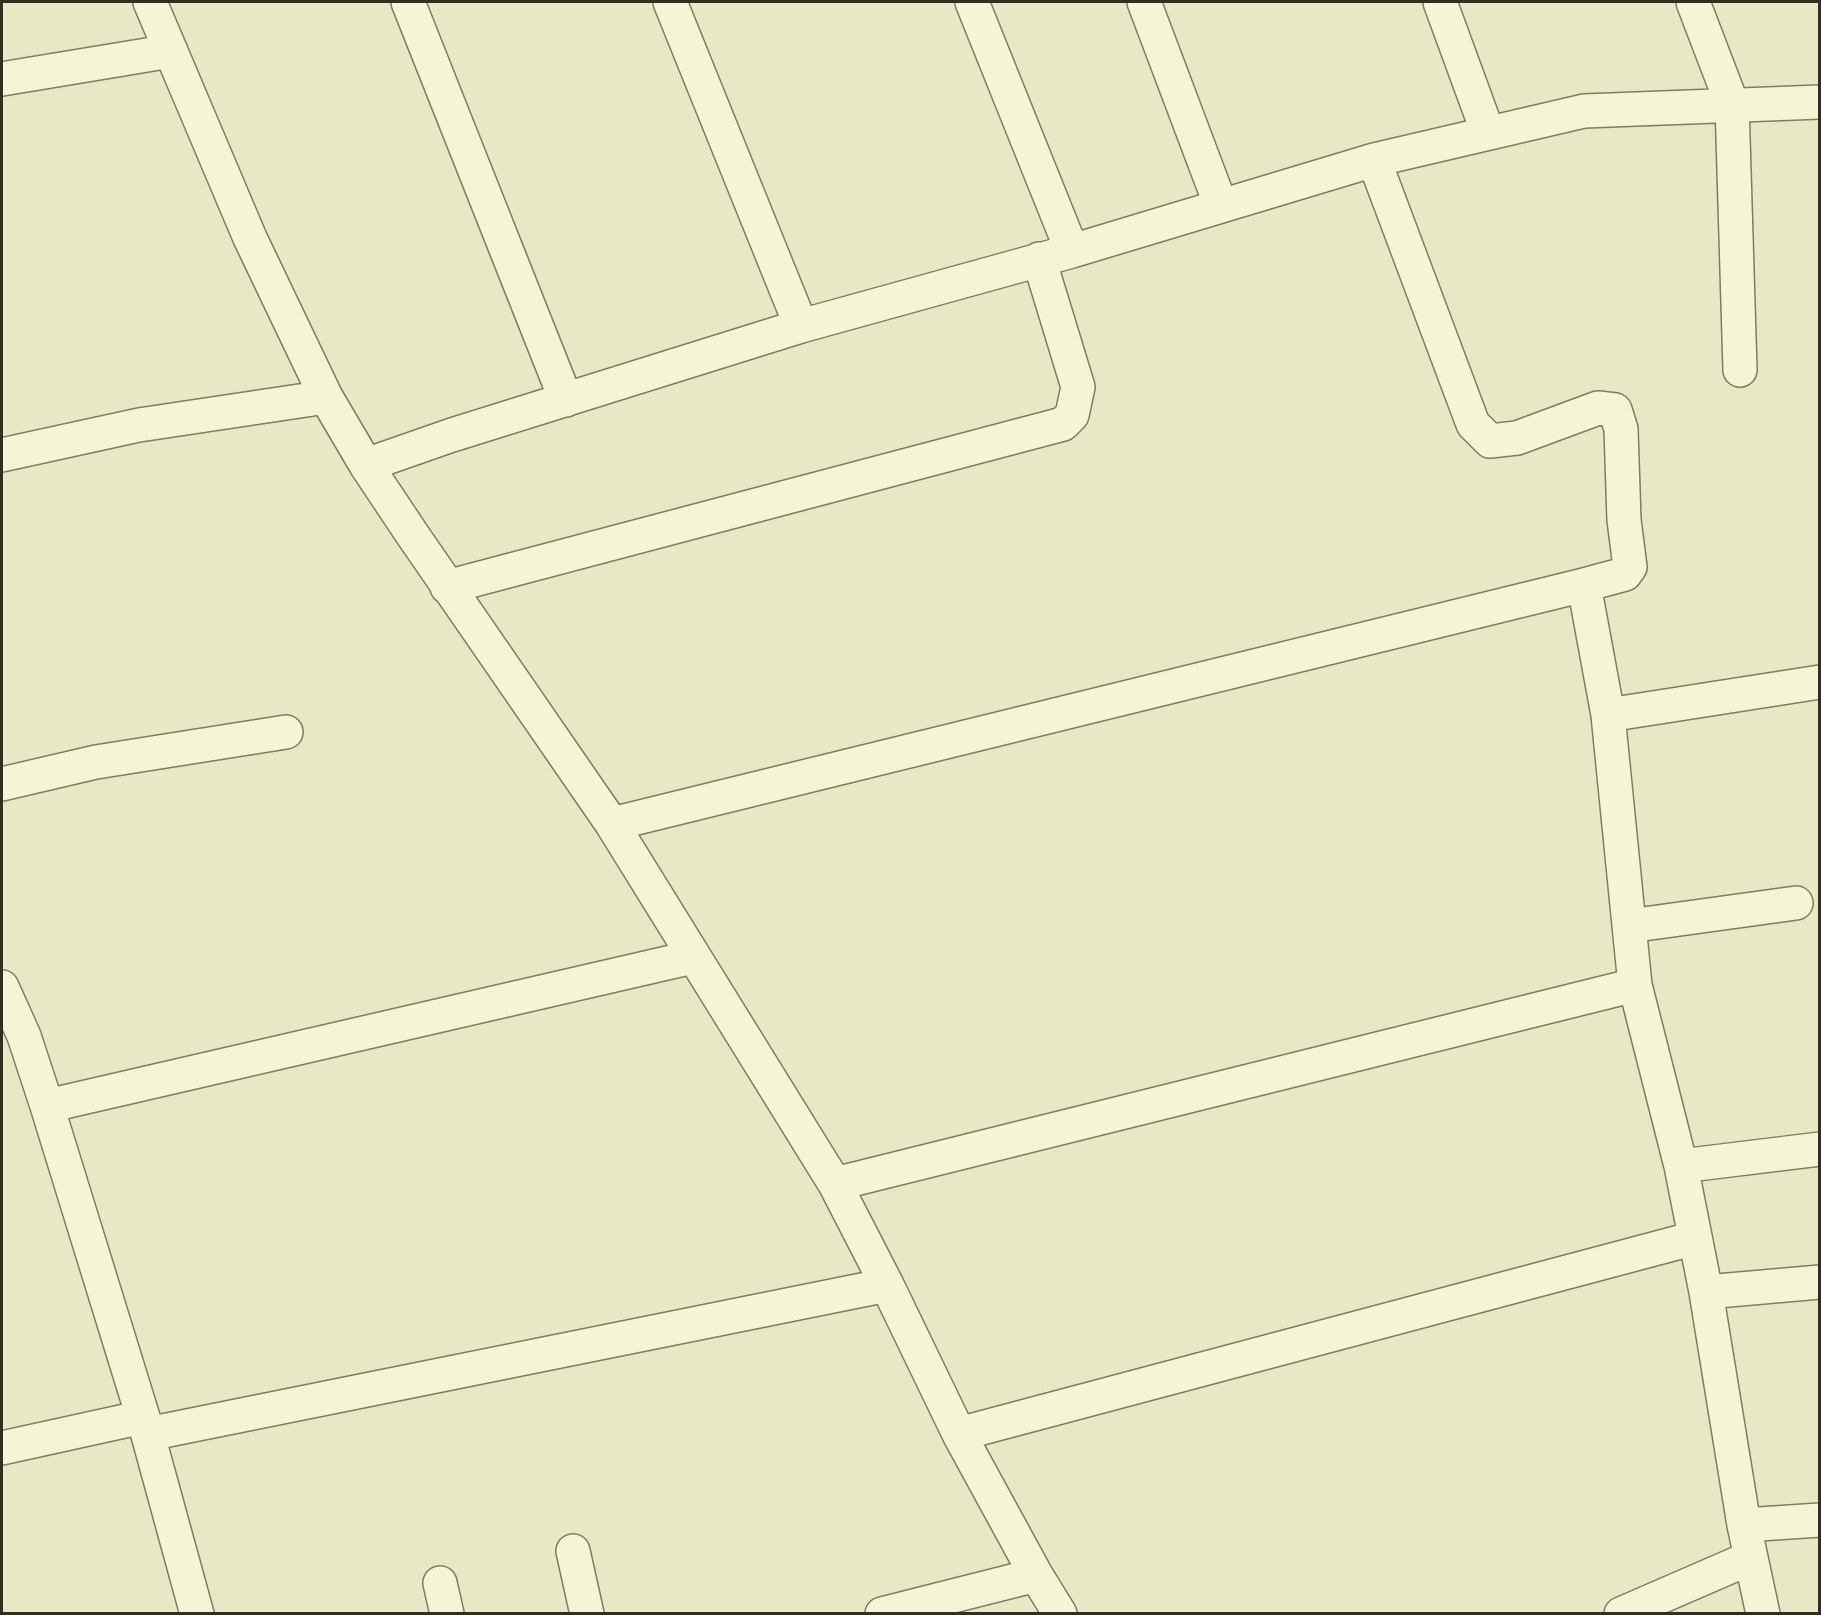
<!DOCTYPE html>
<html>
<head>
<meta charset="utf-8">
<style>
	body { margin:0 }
	#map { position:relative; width:1821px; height:1615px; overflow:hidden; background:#e8e9c4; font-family:"IBM Plex Serif",serif }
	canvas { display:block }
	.frame { position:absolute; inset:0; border:3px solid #332f1f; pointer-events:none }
</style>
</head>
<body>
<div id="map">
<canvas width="1821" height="1615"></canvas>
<div class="frame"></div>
</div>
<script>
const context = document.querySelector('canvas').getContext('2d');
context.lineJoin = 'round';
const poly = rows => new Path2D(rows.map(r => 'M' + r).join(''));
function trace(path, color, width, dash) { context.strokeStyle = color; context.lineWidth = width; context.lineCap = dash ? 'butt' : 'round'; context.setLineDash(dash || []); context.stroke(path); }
const minor = poly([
	[150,2,250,238,326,397,366,465,412,534,612,824,835,1184,887,1285,959,1434,1036,1575,1060,1614],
	[408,2,566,400],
	[670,2,801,326],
	[972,2,1072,251],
	[1144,2,1221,206],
	[1440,2,1488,133],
	[1693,2,1732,104,1740,370],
	[2,79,171,51],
	[1374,160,1473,424,1490,441,1517,438,1598,408,1615,410,1621,429,1624,520,1630,567,1625,574,1584,585,1608,715,1635,985,1681,1166,1706,1292,1744,1525,1763,1614],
	[2,455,139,425,326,397],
	[366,465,452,435,801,326,1072,251,1374,160,1584,111,1820,102],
	[447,587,1063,424,1072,415,1078,387,1039,259],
	[1608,715,1820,682],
	[2,784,96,762,286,732],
	[612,824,1584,585],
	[1629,926,1796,903],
	[2,987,24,1036,47,1106,143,1417,197,1614],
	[47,1106,693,957],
	[1681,1166,1820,1149],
	[835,1184,1635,985],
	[1706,1292,1820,1282],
	[148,1434,887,1285],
	[959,1434,1695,1238],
	[2,1448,143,1417],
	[1744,1525,1820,1520],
	[573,1551,587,1614],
	[440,1583,447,1614],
	[882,1614,1036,1575],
	[1621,1614,1750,1558]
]);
trace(minor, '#817c5d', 36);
trace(minor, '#f4f5d6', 33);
</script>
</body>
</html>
